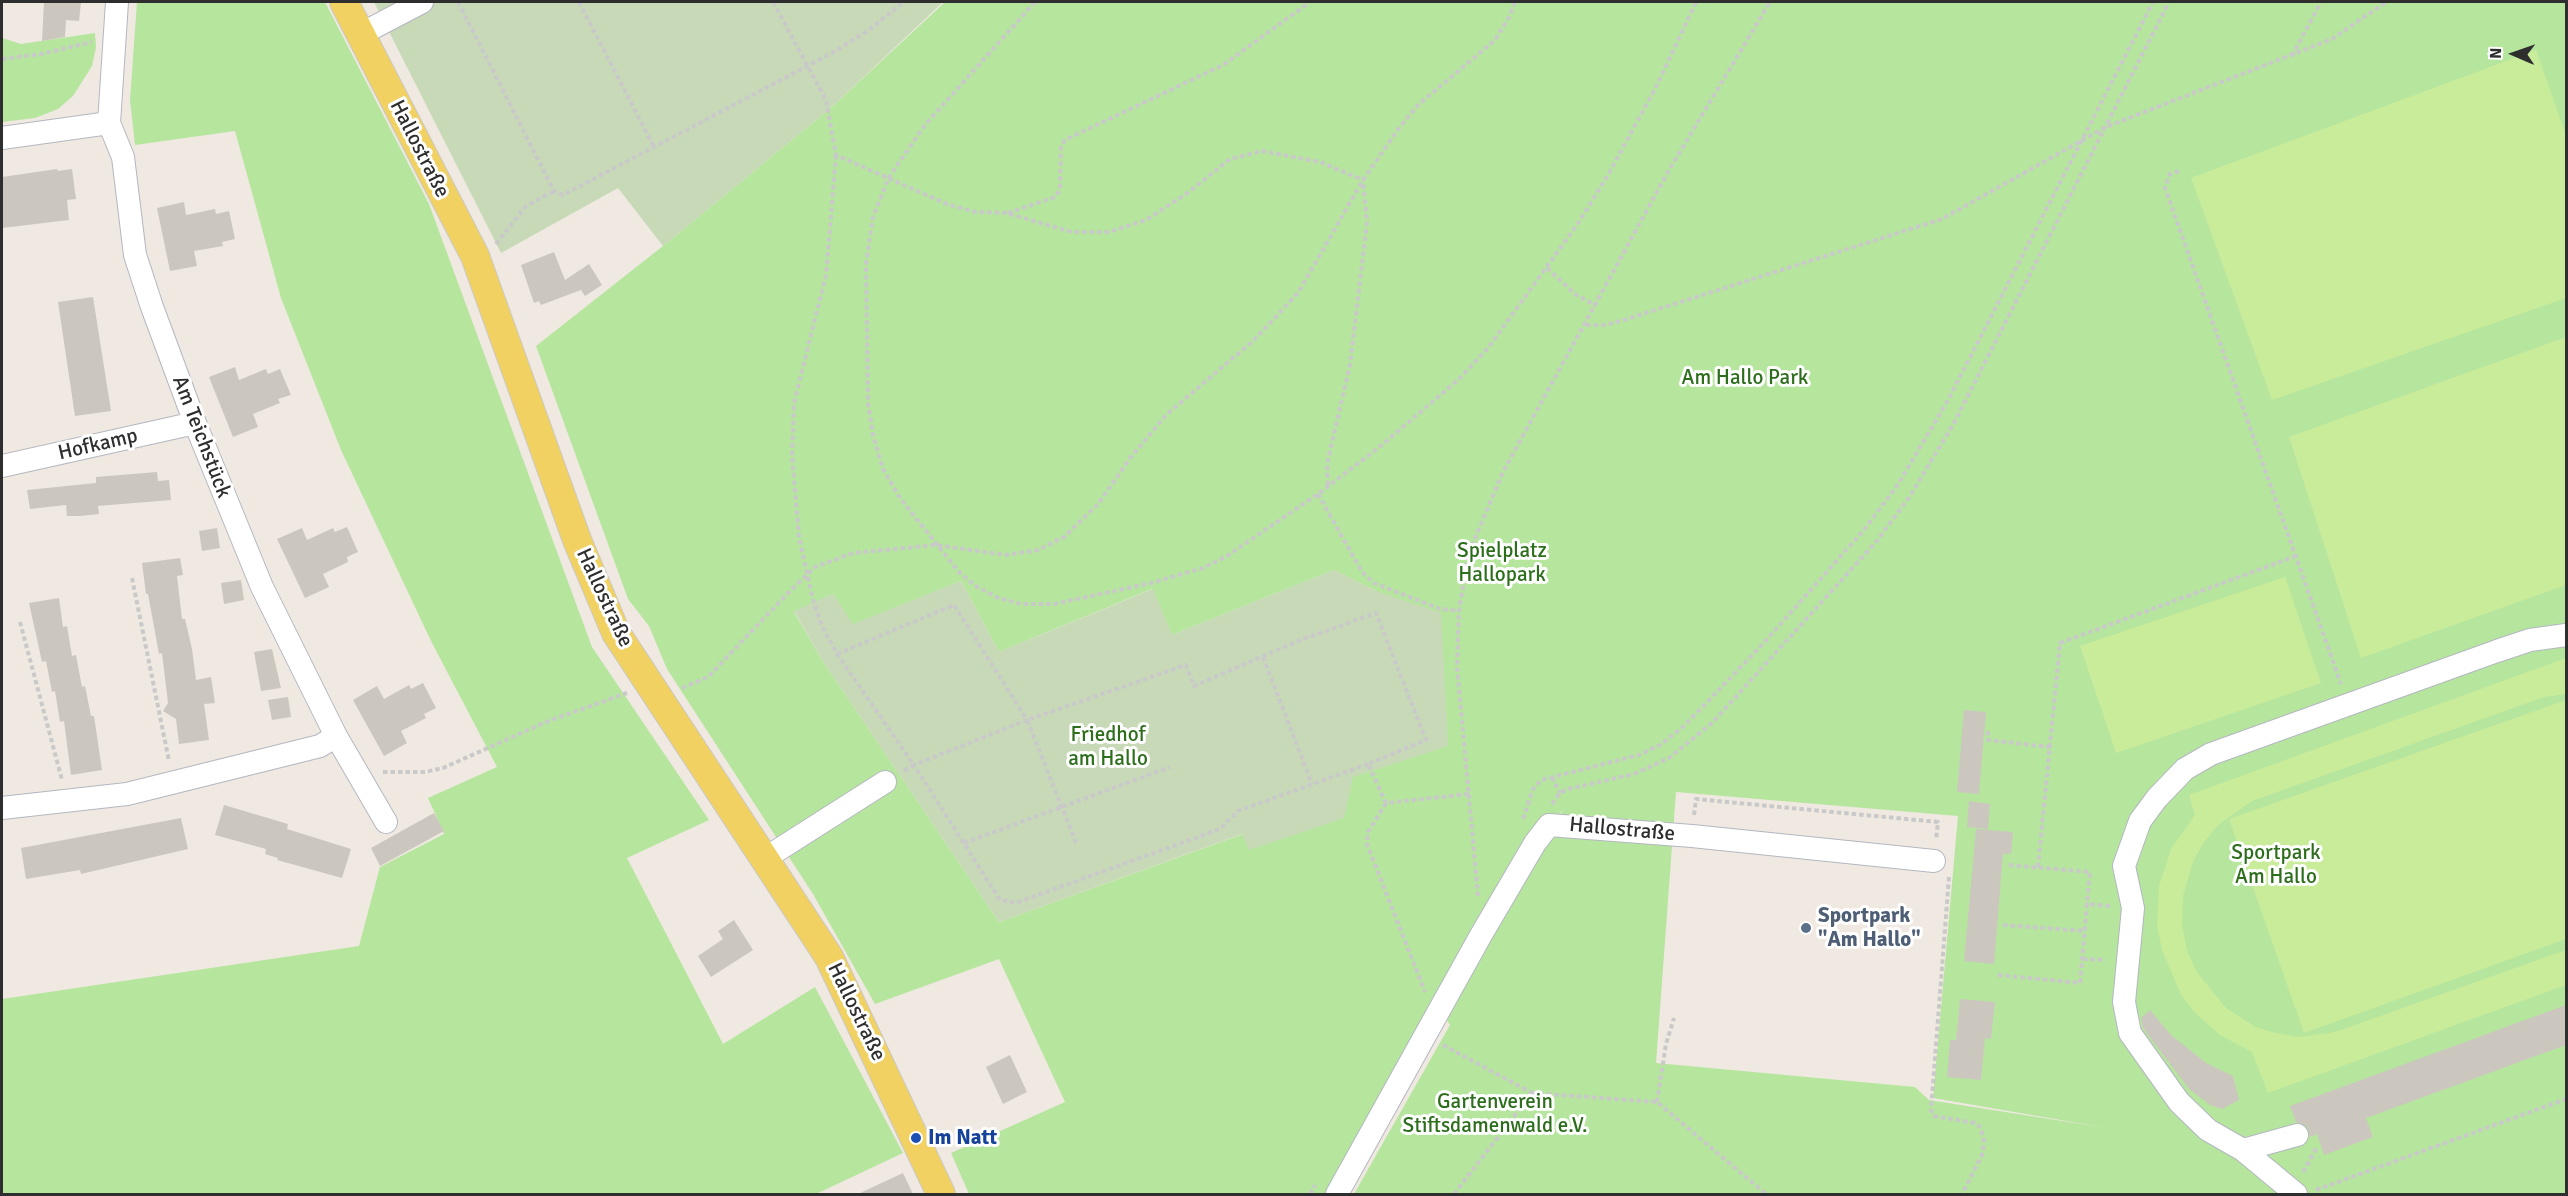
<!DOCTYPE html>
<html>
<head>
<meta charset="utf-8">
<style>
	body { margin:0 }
	#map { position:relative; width:2568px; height:1196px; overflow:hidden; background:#efe9e1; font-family:Signika,sans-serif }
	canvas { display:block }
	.frame { position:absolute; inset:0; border:3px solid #2e2e2e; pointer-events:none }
	.north { position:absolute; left:2484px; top:24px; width:60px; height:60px; -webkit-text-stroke:4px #fff; paint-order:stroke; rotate:272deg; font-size:16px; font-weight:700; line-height:24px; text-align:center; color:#2e2e2e }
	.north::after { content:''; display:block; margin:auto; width:21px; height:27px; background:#2e2e2e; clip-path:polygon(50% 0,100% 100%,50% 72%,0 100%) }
</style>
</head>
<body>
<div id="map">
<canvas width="2568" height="1196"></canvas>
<div class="frame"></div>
<div class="north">N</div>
</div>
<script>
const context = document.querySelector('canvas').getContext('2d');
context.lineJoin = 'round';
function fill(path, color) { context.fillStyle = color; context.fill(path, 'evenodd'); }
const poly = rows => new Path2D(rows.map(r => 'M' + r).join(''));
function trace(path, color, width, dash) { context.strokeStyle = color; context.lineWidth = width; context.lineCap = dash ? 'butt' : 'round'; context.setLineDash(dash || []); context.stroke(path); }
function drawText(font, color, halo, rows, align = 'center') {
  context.font = font + ' Signika,sans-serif'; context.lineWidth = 6; context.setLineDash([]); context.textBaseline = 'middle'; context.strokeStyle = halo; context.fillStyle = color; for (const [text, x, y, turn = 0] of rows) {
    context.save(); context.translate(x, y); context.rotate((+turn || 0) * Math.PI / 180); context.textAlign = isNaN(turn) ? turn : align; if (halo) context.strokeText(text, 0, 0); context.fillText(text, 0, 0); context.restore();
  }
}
fill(poly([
	[137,2,325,2,429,204,592,647,709,820,627,858,723,1044,815,987,903,1153,816,1194,2,1194,2,999,359,946,380,867,444,834,428,798,497,767,431,641,341,450,281,298,235,131,135,145,130,100],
	[945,2,2566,2,2566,1194,1354,1194,1450,1025,1442,1012,1553,823,1564,810,1546,825,1331,1194,969,1194,951,1153,1065,1102,999,959,875,1004,813,894,667,669,649,626,628,599,536,346,663,246,833,106],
	[1334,570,1376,591,1249,849,1243,834,999,922,822,660,794,612,833,594,852,625,961,581,999,652,1152,589,1172,635],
	[1676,792,1958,816,1933,1098,2107,1128,1929,1100,1915,1087,1656,1063],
	[95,33,96,47,92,66,73,96,58,109,35,118,2,122,2,38,21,44]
]), '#b6e59e');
fill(poly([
	[374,2,943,2,833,106,663,246,618,188,501,253],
	[1334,570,1376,591,1441,613,1448,746,1353,777,1344,818,1249,850,1242,834,999,922,822,660,794,611,833,594,853,624,961,581,999,652,1153,589,1172,635]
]), '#c8d9b8');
fill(poly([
	[2536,50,2566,135,2566,298,2272,400,2191,178],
	[2566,337,2566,585,2361,658,2289,437],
	[2285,577,2321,683,2116,753,2080,646],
	[2566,658,2566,694,2544,697,2252,801,2218,825,2205,841,2194,859,2183,896,2182,925,2187,950,2196,971,2226,1008,2256,1027,2271,1032,2298,1037,2335,1032,2566,950,2566,985,2268,1093,2252,1052,2220,1035,2194,1012,2180,993,2162,950,2157,925,2159,886,2171,849,2195,815,2189,795],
	[2566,700,2566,939,2304,1033,2229,819]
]), '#c9ec9a');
fill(poly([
	[44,2,81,2,79,21,66,20,65,37,42,41],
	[57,169,58,171,72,169,76,199,67,200,69,220,2,228,2,177],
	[184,202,186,215,215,209,216,214,229,211,235,239,222,242,223,246,194,251,197,266,170,271,157,208],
	[554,252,565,280,589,264,602,285,585,296,581,290,541,305,539,301,534,303,521,265],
	[93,297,111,411,75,416,58,302],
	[235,367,239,380,266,369,268,374,280,369,291,395,278,399,280,403,253,414,258,427,233,437,209,377],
	[157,472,158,481,169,480,171,500,98,506,99,514,80,516,67,516,66,505,30,509,27,490,96,483,96,477],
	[347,527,358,552,347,557,348,562,323,574,329,587,305,598,277,539,302,528,307,540,333,528,335,532],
	[217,528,220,548,202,551,199,531],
	[180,558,183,575,177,576,182,619,185,619,192,649,196,680,211,677,215,703,204,704,209,740,179,744,176,719,163,711,168,703,162,653,159,654,148,594,146,594,142,563],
	[241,580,244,600,224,604,221,583],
	[59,598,63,627,67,626,72,656,76,655,82,687,85,686,91,716,94,716,102,770,71,775,64,721,60,722,55,691,52,692,46,661,42,662,29,603],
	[272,649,281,688,261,691,254,652],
	[423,683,436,708,424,714,426,718,401,731,407,743,384,756,353,700,377,686,384,699,409,685,411,689],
	[288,697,291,717,272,720,268,700],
	[1964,710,1986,712,1979,794,1957,792],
	[1969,801,1990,804,1988,829,1967,827],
	[224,805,288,824,287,829,351,849,342,878,277,860,278,858,265,854,266,849,215,835],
	[434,813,444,831,380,866,371,848],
	[181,818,188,849,81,874,80,870,26,879,21,848],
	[1976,829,2013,832,2011,854,2003,854,1994,964,1964,961],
	[734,920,753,950,711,977,698,956,723,939,718,931],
	[1960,999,1995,1002,1991,1039,1985,1038,1981,1080,1947,1077,1950,1040,1956,1040],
	[2566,1005,2566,1045,2366,1118,2373,1137,2324,1155,2317,1134,2310,1137,2307,1126,2296,1122,2290,1106],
	[2150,1010,2171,1035,2206,1063,2233,1076,2239,1100,2222,1109,2210,1105,2189,1089,2143,1028,2141,1018],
	[1010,1055,1027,1092,1003,1104,986,1067],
	[903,1173,913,1194,858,1194]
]), '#cbc7bf');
const minor = poly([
	[117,2,109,123,123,157,135,255,152,307,195,423,262,587,336,736,386,822],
	[361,34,422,2],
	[2,138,109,123],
	[2,466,195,423],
	[2,808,127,794,320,746,336,736],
	[764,859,885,782],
	[2243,1150,2297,1135],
	[1337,1194,1481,935,1535,843,1549,825,1692,836,1934,861],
	[2296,1194,2243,1150,2208,1130,2179,1102,2130,1033,2124,1002,2133,908,2124,866,2140,821,2157,798,2185,769,2211,754,2497,651,2530,640,2566,635]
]);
const major = poly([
	[344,2,475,256,577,540,616,633,829,957,941,1194]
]);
trace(minor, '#b4b7c1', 24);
trace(major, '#c9c9c9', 30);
trace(poly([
	[458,2,554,191,563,195,832,53,869,30,904,2],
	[579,2,654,147],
	[773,2,826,100,836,155,949,205,976,212,1006,213,1072,232,1109,232,1146,220,1189,192,1230,159,1262,151,1320,162,1363,180],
	[1035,2,925,125,889,177,873,217,866,264,868,403,873,435,883,469,900,498,958,571,974,585,996,597,1021,604,1054,604,1151,583,1203,568,1227,556,1318,494,1377,449,1459,379,1488,348,1577,225,1608,175,1656,87,1696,2],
	[2292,56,2321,2],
	[2,59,41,54,92,42],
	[836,155,826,275,794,403,792,455,799,537,813,600,822,626,837,654,914,765,902,772],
	[2179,171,2170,174,2165,188,2341,684],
	[1008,213,1055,197,1060,190,1061,147,1065,140,1223,65,1310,2],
	[496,244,526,206,554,191],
	[1547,268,1575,294,1596,306],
	[1586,325,1605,325,1627,319,1942,219,2106,127,2332,39,2386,2],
	[1328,485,1327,464,1350,365,1367,222,1363,181],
	[1318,494,1362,572,1374,583,1440,609,1459,611],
	[132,578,169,761],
	[20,622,62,780],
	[837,654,954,605,1027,720,914,765,1000,900,1016,903,1220,829,1238,811,1368,764],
	[1263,657,1312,784],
	[682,688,708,677,788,593,815,567,853,553,936,545,1006,555,1038,550,1064,537,1098,504,1131,457,1166,415,1253,341,1298,293,1363,180,1399,128,1418,105,1495,40,1509,17,1515,2],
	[1988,731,1988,740,2050,747],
	[383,772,425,772,443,768,546,722,627,693],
	[1552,777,1560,793],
	[1386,803,1368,832,1367,844,1425,992],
	[1552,804,1560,793,1568,789,1634,774,1669,758,1712,723,1876,542,1910,496,1954,423,2169,2],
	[1694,815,1696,799,1938,822,1936,840],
	[1523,819,1533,789,1541,780,1639,755,1660,745,1683,727,1761,646,1863,531,1897,486,1947,402,2153,2],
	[964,843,1170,767],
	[1076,843,1027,720,1186,665,1194,686,1298,641,1376,613,1426,740,1368,764,1386,803,1469,794],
	[2009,865,2090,872,2087,904],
	[2038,867,2060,643,2296,556],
	[1949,877,1931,1110,1934,1116,1975,1123,1981,1128,1984,1142,1982,1155,1962,1194],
	[1478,896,1457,666,1459,611,1468,555,1503,472,1669,170,1770,2],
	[2003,925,2085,931],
	[2083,959,2106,960],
	[1998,975,2080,983,2087,904,2111,906],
	[1443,1045,1532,1093],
	[1657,1102,1666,1044,1674,1018],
	[2303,1172,2317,1147],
	[2316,1190,2566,1099],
	[1310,1194,1315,1185],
	[1454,1194,1532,1093,1657,1102,1766,1194]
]), '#c9c9c9', 4, [4.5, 3]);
trace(minor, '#fff', 22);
trace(major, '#f2d163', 28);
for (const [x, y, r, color] of [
	[1806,928,6,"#5c6f8a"],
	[916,1138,6,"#1a4fb4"]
]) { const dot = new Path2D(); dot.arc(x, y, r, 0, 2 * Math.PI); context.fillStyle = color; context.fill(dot); trace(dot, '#fff', 2); }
drawText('21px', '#2e2e2e', '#fff', [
	["Hallostraße",419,149,63],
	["Am Teichstück",201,437,69],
	["Hofkamp",98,445,-13],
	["Hallostraße",604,598,65],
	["Hallostraße",1622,830,5],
	["Hallostraße",856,1012,64]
]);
drawText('21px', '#2c6e1b', '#fff', [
	["Am Hallo Park",1745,378],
	["Spielplatz",1502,551],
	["Hallopark",1502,575],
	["Friedhof",1108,735],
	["am Hallo",1108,759],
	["Sportpark",2276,853],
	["Am Hallo",2276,877],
	["Gartenverein",1495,1102],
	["Stiftsdamenwald e.V.",1495,1126]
]);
drawText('bold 21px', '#4e5e75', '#fff', [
	["Sportpark",1818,916],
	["\"Am Hallo\"",1818,940]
], 'left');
drawText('bold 21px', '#164399', '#fff', [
	["Im Natt",928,1138]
], 'left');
</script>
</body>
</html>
